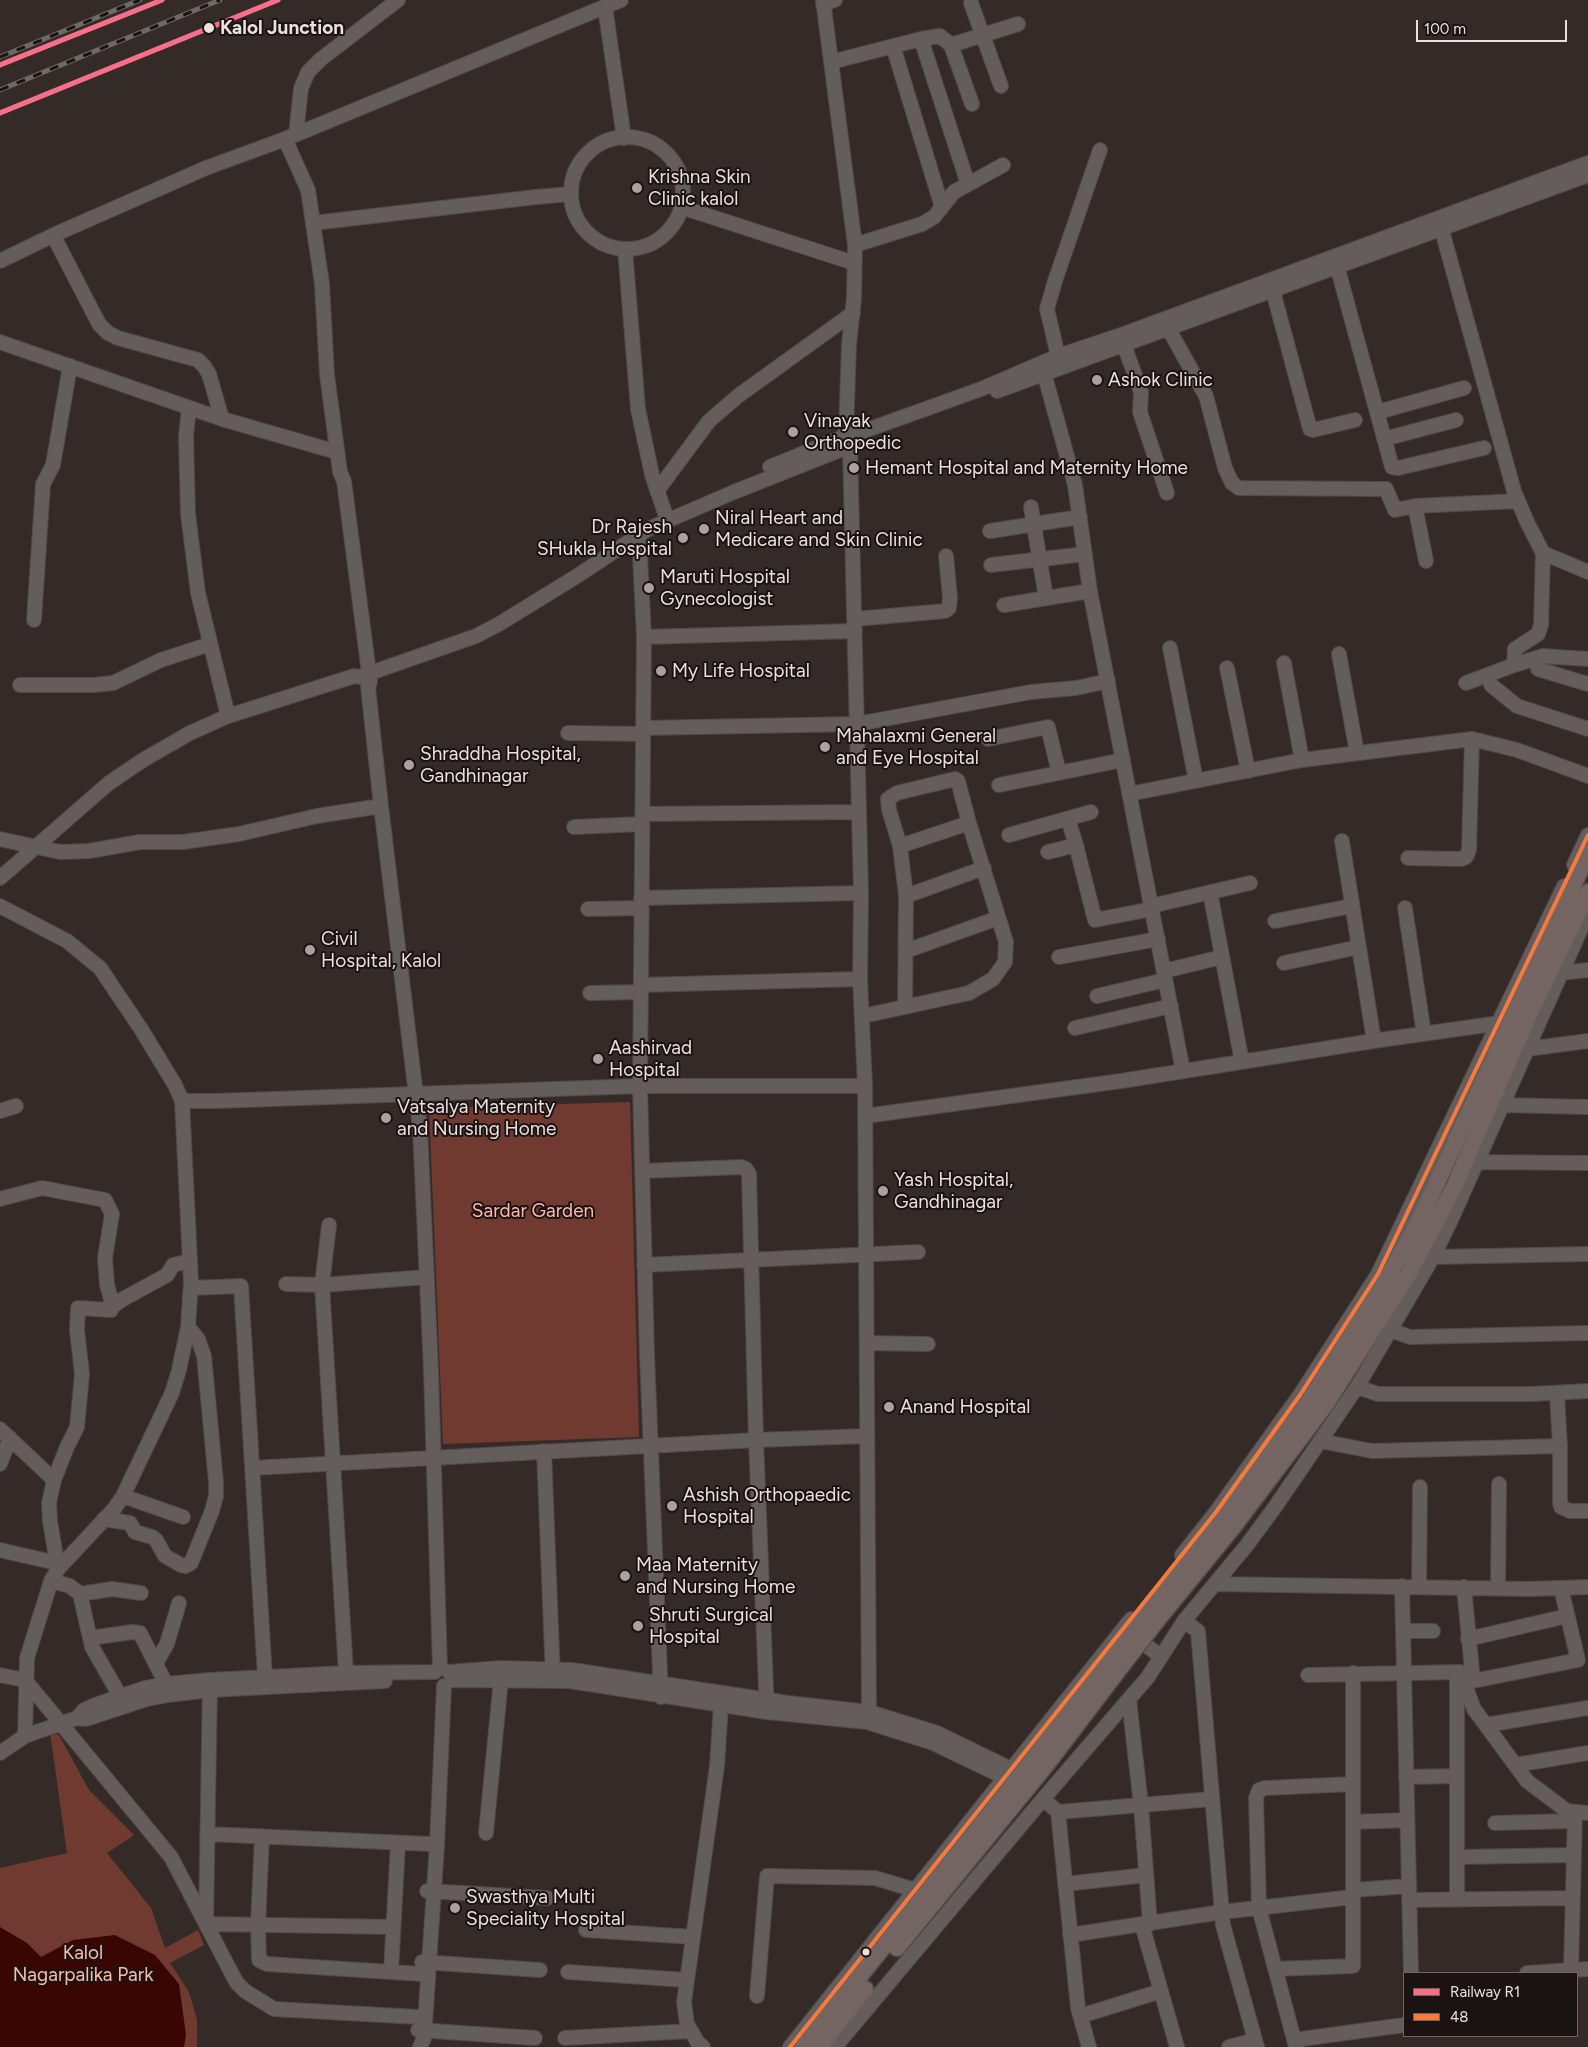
<!DOCTYPE html>
<html>
<head>
<meta charset="utf-8">
<style>
	body { margin:0 }
	#map { position:relative; width:1588px; height:2047px; overflow:hidden; background:#342b29; font-family:Figtree,sans-serif }
	canvas { display:block }
	.legend { position:absolute; left:1403px; top:1972px; width:175px; height:65px; box-sizing:border-box; background:#1a1312; border:1px solid #6e6564; margin:0; padding:6px 9px; list-style:none; font-size:15px; color:#ebe0de }
	.legend li { display:flex; align-items:center; gap:10px; height:25px }
	.legend b { width:25px; border:1px solid #6e6564 }
	.scale { position:absolute; left:1416px; top:20px; width:151px; height:22px; box-sizing:border-box; border:2px solid #ebe0de; border-top:0; padding-left:6px; font-size:15px; line-height:18px; white-space:nowrap; color:#ebe0de; -webkit-text-stroke:4px #1a1312; paint-order:stroke }
</style>
</head>
<body>
<div id="map">
<canvas width="1588" height="2047"></canvas>
<ul class="legend">
<li><b style="height:6px;background:#fb6d88"></b>Railway R1</li>
<li><b style="height:6px;background:#f6793e"></b>48</li>
</ul>
<div class="scale">100 m</div>
</div>
<script>
const context = document.querySelector('canvas').getContext('2d');
context.lineJoin = 'round';
function fill(path, color) { context.fillStyle = color; context.fill(path, 'evenodd'); }
const poly = rows => new Path2D(rows.map(r => 'M' + r).join(''));
function trace(path, color, width, dash) { context.strokeStyle = color; context.lineWidth = width; context.lineCap = dash ? 'butt' : 'round'; context.setLineDash(dash || []); context.stroke(path); }
function drawText(font, color, halo, rows, align = 'center') {
  context.font = font + ' Figtree,sans-serif'; context.lineWidth = 4; context.setLineDash([]); context.textBaseline = 'middle'; context.strokeStyle = halo; context.fillStyle = color; for (const [text, x, y, turn = 0] of rows) {
    context.save(); context.translate(x, y); context.rotate((+turn || 0) * Math.PI / 180); context.textAlign = isNaN(turn) ? turn : align; if (halo) context.strokeText(text, 0, 0); context.fillText(text, 0, 0); context.restore();
  }
}
fill(poly([
	[630,1102,639,1437,443,1444,429,1108],
	[50,1732,59,1735,89,1790,134,1835,107,1853,151,1908,165,1948,198,1930,204,1945,170,1963,189,1992,197,2020,197,2047,0,2047,0,1868,67,1853]
]), '#713a31');
fill(poly([
	[0,1927,27,1943,41,1957,73,1940,115,1935,155,1955,179,1984,186,2035,184,2047,0,2047]
]), '#3a0604');
const minor = poly([
	[823,0,855,245,854,299,849,344,846,433],
	[971,3,1001,86],
	[823,4,835,0],
	[605,7,624,138],
	[921,39,968,184],
	[951,45,1018,24],
	[893,46,942,207],
	[831,62,921,39,940,36,951,45,972,104],
	[296,134,301,88,308,72,321,59,398,0],
	'571 193a56 56 0 1 1 112 0a56 56 0 1 1-112 0Z',
	[285,139,308,190,322,284,327,375,340,472,344,481,369,673,370,682,368,687,381,806,420,1128,431,1370,440,1668],
	[681,207,854,263],
	[313,223,536,197,571,194],
	[1441,227,1514,491,1527,522,1543,553,1588,572],
	[53,235,99,324,108,333,118,338,198,360,204,366,209,374,222,419],
	[855,245,922,224,934,217,954,192,1003,165],
	[625,249,638,409,652,475,667,519],
	[0,261,58,233,206,168,285,139,621,0],
	[1337,266,1392,467,1398,468,1484,448],
	[1273,291,1310,429,1313,430,1355,420],
	[1168,328,1206,396,1225,468,1232,483,1239,488,1386,489,1395,510,1415,506,1426,561],
	[0,342,222,419,337,452],
	[1124,345,1141,392,1140,412,1167,493],
	[1058,356,1047,309,1055,281,1100,150],
	[1044,373,1075,485,1090,591,1183,1071],
	[997,391,1588,175],
	[189,408,186,436,188,514,198,593,228,716],
	[1378,412,1464,388],
	[853,435,981,389,1058,356,1121,335,1588,163],
	[1384,439,1456,420],
	[850,448,861,893,860,979,865,1086,869,1712,867,1722],
	[770,467,841,438],
	[657,491,709,421,738,396,853,313],
	[1415,506,1518,501],
	[1031,507,1046,598],
	[990,531,1080,517],
	[639,535,644,637,640,1086,647,1355,661,1697],
	[991,565,1085,554],
	[1004,605,1090,591],
	[855,619,945,611,949,608,950,598,946,556],
	[34,620,43,484,53,465,70,366],
	[644,637,855,631],
	[1170,648,1196,781],
	[1339,654,1357,753],
	[1284,663,1302,760],
	[1514,665,1543,656,1588,659],
	[1227,668,1248,771],
	[1538,669,1588,684],
	[1466,683,1514,665,1515,649,1538,634,1541,625,1543,553],
	[20,685,94,685,113,683,161,660,210,644],
	[1491,685,1517,706,1588,729],
	[643,728,857,724,1031,692,1076,688,1108,681],
	[568,733,643,734],
	[988,739,1048,727,1059,773],
	[999,785,1123,760],
	[1129,794,1302,760,1472,739,1517,750,1588,776],
	[642,814,859,812],
	[1068,819,1076,845],
	[574,827,642,824],
	[1009,835,1091,812],
	[0,839,60,852,89,851,140,842,183,842,239,834,317,816,381,806],
	[1342,841,1374,1041],
	[900,846,969,823],
	[1048,852,1076,845,1095,920,1152,909],
	[1408,858,1461,859,1466,857,1469,850,1472,739],
	[1574,865,1588,835],
	[0,878,109,783,143,760,190,733,228,716,354,676,359,677,476,636,499,624,577,576,648,529,734,492,845,448,850,448,856,441,851,434,846,433,841,438,841,443,845,448],
	[1210,892,1242,1062],
	[906,896,984,868],
	[641,898,861,893],
	[0,906,67,941,100,968,141,1029,175,1085,182,1101,216,1101,640,1086,865,1086],
	[1151,906,1250,883],
	[1405,908,1424,1034],
	[588,909,641,908],
	[1275,921,1352,906],
	[906,951,998,918],
	[1059,957,1158,939],
	[1284,963,1359,947],
	[1164,971,1222,957],
	[1561,973,1588,970],
	[641,985,860,979],
	[590,993,641,992],
	[1097,996,1165,980],
	[863,1016,969,993,993,979,1005,962,1006,942,969,823,958,781,955,779,897,793,888,799,889,810,900,846,906,896,905,1006],
	[1075,1028,1171,1006],
	[1527,1049,1588,1041],
	[1503,1105,1588,1107],
	[0,1111,16,1106],
	[865,1116,1121,1081,1380,1040,1500,1023],
	[1479,1162,1588,1163],
	[642,1171,741,1167,746,1169,749,1174,756,1440,767,1712],
	[0,1199,42,1188,105,1200,112,1214,105,1258,107,1285,113,1306],
	[329,1225,322,1285,346,1673],
	[1433,1257,1588,1254],
	[644,1265,918,1252],
	[286,1284,322,1285,427,1277],
	[191,1288,241,1286,265,1677],
	[1390,1330,1410,1337,1588,1333],
	[867,1343,928,1344],
	[1357,1387,1378,1394,1531,1394,1588,1391],
	[1557,1394,1560,1446],
	[0,1429,54,1480],
	[1320,1441,1372,1451,1560,1446,1560,1503,1561,1507,1570,1511,1588,1511],
	[544,1451,553,1678],
	[0,1464,10,1438],
	[252,1468,756,1440,867,1436],
	[123,1496,183,1517],
	[104,1519,130,1523,135,1532,152,1537,156,1540,165,1556,181,1565,185,1566,191,1563,212,1511,216,1496,216,1482,204,1356,198,1339,188,1327],
	[0,1550,57,1563],
	[1182,1555,1216,1512,1300,1395,1378,1274,1564,886],
	[58,1569,50,1521,49,1503,54,1480,67,1447,77,1427,82,1374,77,1330,78,1308,111,1310,113,1306,123,1299,167,1275,173,1265,190,1261],
	[51,1581,70,1586,80,1594,92,1647,120,1696],
	[1215,1584,1529,1589,1588,1587],
	[1402,1586,1411,1973],
	[1419,1586,1420,1487],
	[1464,1587,1473,1681,1578,1660,1561,1588],
	[1498,1588,1499,1484],
	[80,1594,112,1589,141,1593],
	[1184,1621,1198,1631,1223,1925,1257,2047],
	[1403,1631,1433,1631],
	[1132,1634,1161,1657],
	[90,1638,132,1632,140,1633,166,1684],
	[1468,1639,1567,1616],
	[156,1663,167,1644,179,1603],
	[449,1672,501,1668,572,1670,788,1703,869,1712,937,1733,1013,1770],
	[1457,1673,1457,1899],
	[0,1675,25,1680,171,1857,232,1974,237,1983,245,1991,274,2009,418,2017],
	[1308,1675,1460,1672,1474,1709,1527,1781,1567,1811,1588,1813],
	[210,1680,206,1924,393,1927],
	[451,1680,570,1681,767,1712,867,1722,933,1743,1006,1778],
	[1129,1700,1141,1805,1150,1924],
	[77,1718,86,1719,147,1699,168,1695,210,1690,385,1681],
	[1486,1725,1588,1708],
	[25,1736,27,1658,51,1581,58,1569,114,1509,123,1496,172,1393,179,1370,188,1327,191,1282,182,1101],
	[0,1753,25,1736,77,1718,84,1710,95,1705,145,1688,166,1684,210,1680,346,1673,435,1672],
	[1515,1765,1588,1753],
	[1406,1777,1457,1776],
	[1043,1799,1058,1812,1078,2008,1089,2047],
	[1058,1812,1212,1799],
	[1353,1822,1407,1820],
	[1495,1823,1574,1821],
	[486,1833,501,1679],
	[207,1834,430,1844],
	[262,1836,258,1925,259,1960,267,1964,422,1974],
	[1457,1857,1574,1855],
	[1065,1884,1146,1875],
	[1353,1890,1409,1886],
	[427,1891,547,1898],
	[1409,1900,1572,1898],
	[1142,1925,1177,2047],
	[586,1930,693,1937],
	[1070,1935,1222,1912,1353,1897],
	[422,1962,540,1970],
	[1275,1969,1353,1966,1353,1673],
	[1571,1970,1575,1812],
	[391,1972,398,1843],
	[568,1972,687,1980],
	[1527,1973,1588,1969],
	[757,1996,767,1876,875,1878,915,1890],
	[1090,2013,1161,1991],
	[418,2030,535,2038],
	[565,2038,691,2031],
	[1294,2040,1404,2025],
	[420,2047,424,2038,437,1845,444,1686],
	[703,2047,698,2043,687,2024,684,2002,717,1766,721,1704],
	[790,2047,1131,1619],
	[835,2047,1043,1799,1148,1677,1184,1621,1247,1545,1275,1507,1357,1387,1433,1257,1451,1220,1588,913],
	[1229,2047,1255,2040],
	[1296,2047,1259,1908,1256,1798,1259,1790,1265,1788,1353,1784]
]);
const major = poly([
	[1146,1612,1222,1518,1310,1400,1386,1280,1413,1233,1437,1183,1588,853],
	[1158,1619,1233,1527,1326,1404,1409,1273,1454,1187,1527,1019,1588,892],
	[897,1948,1046,1765,1126,1660],
	[803,2047,1021,1775,1116,1652],
	[819,2047,865,1989]
]);
trace(minor, '#514947', 16);
trace(major, '#514947', 19);
trace(minor, '#645d5c', 14);
trace(major, '#746462', 16);
const rail = poly([
	[0,57,140,0],
	[0,65,162,0],
	[0,90,220,0],
	[0,113,278,0]
]);
trace(rail, '#6e6867', 5);
trace(rail, '#1a1312', 3, [9]);
const majorBridge = poly([
	[1116,1652,1146,1612],
	[1126,1660,1158,1619]
]);
trace(majorBridge, '#514947', 19, []);
trace(majorBridge, '#746462', 16);
trace(poly([
	[790,2047,1216,1512,1300,1395,1378,1274,1588,835]
]), '#f6793e', 4);
trace(poly([
	[0,65,162,0],
	[0,113,278,0]
]), '#fb6d88', 5);
for (const [x, y, r, color] of [
	[209,28,6,"#ebe0de"],
	[637,188,6,"#aba19f"],
	[1097,380,6,"#aba19f"],
	[793,432,6,"#aba19f"],
	[854,468,6,"#aba19f"],
	[704,529,6,"#aba19f"],
	[683,538,6,"#aba19f"],
	[649,588,6,"#aba19f"],
	[661,671,6,"#aba19f"],
	[825,747,6,"#aba19f"],
	[409,765,6,"#aba19f"],
	[310,950,6,"#aba19f"],
	[598,1059,6,"#aba19f"],
	[386,1118,6,"#aba19f"],
	[883,1191,6,"#aba19f"],
	[889,1407,6,"#aba19f"],
	[672,1506,6,"#aba19f"],
	[625,1576,6,"#aba19f"],
	[638,1626,6,"#aba19f"],
	[455,1908,6,"#aba19f"],
	[866,1952,4.5,"#ebe0de"]
]) { const dot = new Path2D(); dot.arc(x, y, r, 0, 2 * Math.PI); context.fillStyle = color; context.fill(dot); trace(dot, '#1a1312', 2); }
drawText('bold 19px', '#ebe0de', '#1a1312', [
	["Kalol Junction",220,28]
], 'left');
drawText('19px', '#ebe0de', '#1a1312', [
	["Krishna Skin",648,177],
	["Clinic kalol",648,199],
	["Ashok Clinic",1108,380],
	["Vinayak",804,421],
	["Orthopedic",804,443],
	["Hemant Hospital and Maternity Home",865,468],
	["Niral Heart and",715,518],
	["Medicare and Skin Clinic",715,540],
	["Dr Rajesh",672,527,"right"],
	["SHukla Hospital",672,549,"right"],
	["Maruti Hospital",660,577],
	["Gynecologist",660,599],
	["My Life Hospital",672,671],
	["Mahalaxmi General",836,736],
	["and Eye Hospital",836,758],
	["Shraddha Hospital,",420,754],
	["Gandhinagar",420,776],
	["Civil",321,939],
	["Hospital, Kalol",321,961],
	["Aashirvad",609,1048],
	["Hospital",609,1070],
	["Vatsalya Maternity",397,1107],
	["and Nursing Home",397,1129],
	["Yash Hospital,",894,1180],
	["Gandhinagar",894,1202],
	["Anand Hospital",900,1407],
	["Ashish Orthopaedic",683,1495],
	["Hospital",683,1517],
	["Maa Maternity",636,1565],
	["and Nursing Home",636,1587],
	["Shruti Surgical",649,1615],
	["Hospital",649,1637],
	["Swasthya Multi",466,1897],
	["Speciality Hospital",466,1919]
], 'left');
drawText('19px', '#ffb9ac', '#1a1312', [
	["Sardar Garden",533,1211],
	["Kalol",83,1953],
	["Nagarpalika Park",83,1975]
]);
</script>
</body>
</html>
